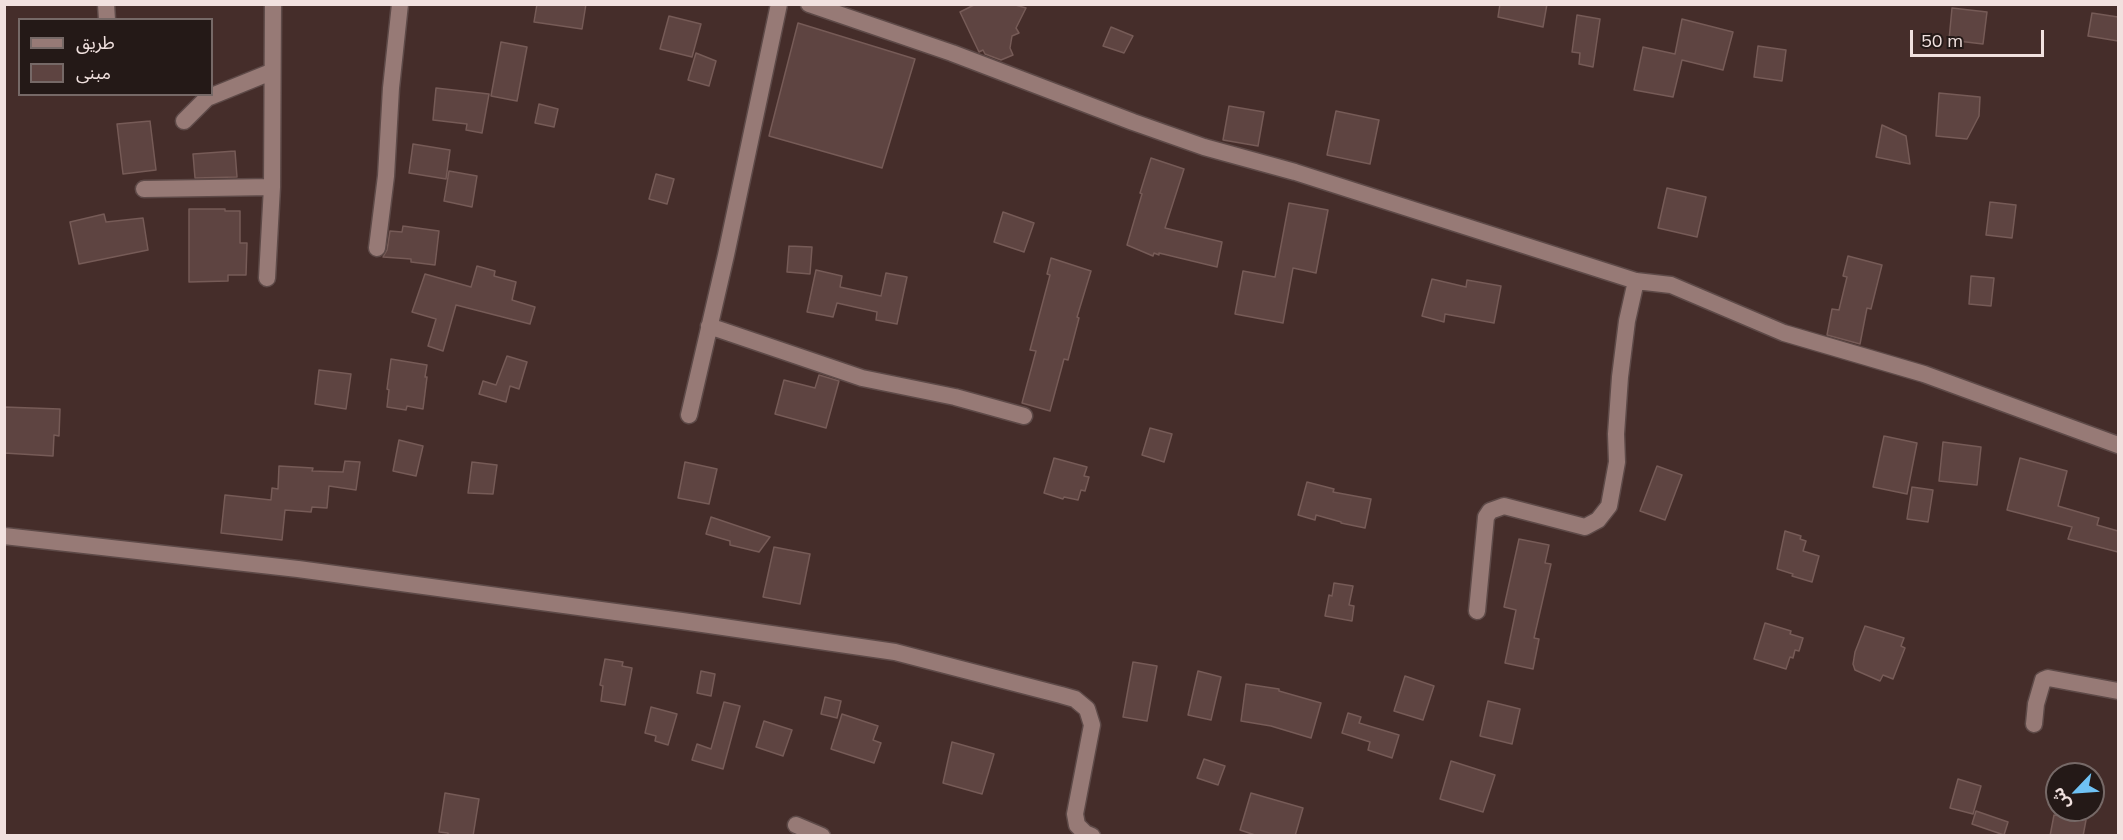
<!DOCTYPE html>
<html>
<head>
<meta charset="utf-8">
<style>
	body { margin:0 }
	#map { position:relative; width:2123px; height:840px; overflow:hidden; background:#452d2a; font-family:Mulish,"Noto Sans Arabic",sans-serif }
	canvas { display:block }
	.frame { position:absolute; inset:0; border:6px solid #f1e1df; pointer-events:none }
	.legend { position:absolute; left:18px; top:18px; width:195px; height:78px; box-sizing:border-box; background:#241917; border:2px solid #766967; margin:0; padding:8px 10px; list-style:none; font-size:18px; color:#f1e1df }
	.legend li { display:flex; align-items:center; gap:12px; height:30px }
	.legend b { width:30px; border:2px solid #766967 }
	.north { position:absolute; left:2045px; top:762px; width:60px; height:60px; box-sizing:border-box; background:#241917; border:2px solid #766967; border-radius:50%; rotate:245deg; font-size:16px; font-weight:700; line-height:24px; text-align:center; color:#f1e1df }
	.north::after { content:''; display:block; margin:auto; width:21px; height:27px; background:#6fc2f4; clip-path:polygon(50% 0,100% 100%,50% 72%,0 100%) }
	.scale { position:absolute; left:1910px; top:30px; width:134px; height:27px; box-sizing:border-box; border:3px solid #f1e1df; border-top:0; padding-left:8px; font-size:18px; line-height:21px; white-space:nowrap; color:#f1e1df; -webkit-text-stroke:4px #241917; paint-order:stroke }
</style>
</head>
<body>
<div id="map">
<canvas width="2123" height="840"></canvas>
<div class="frame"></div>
<ul class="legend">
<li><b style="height:8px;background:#977a76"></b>طريق</li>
<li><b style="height:16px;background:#5e4441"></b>مبنى</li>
</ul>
<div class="north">ش</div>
<div class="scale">50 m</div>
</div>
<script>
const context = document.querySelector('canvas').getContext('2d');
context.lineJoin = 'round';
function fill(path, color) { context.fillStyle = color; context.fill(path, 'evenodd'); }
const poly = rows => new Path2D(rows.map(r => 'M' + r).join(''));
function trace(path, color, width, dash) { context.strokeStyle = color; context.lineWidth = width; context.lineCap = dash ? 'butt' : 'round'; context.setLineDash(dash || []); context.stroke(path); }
const building = poly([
	[537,4,586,4,582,29,534,22,537,4],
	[976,4,1012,4,1026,8,1016,28,1019,33,1012,36,1010,48,1013,55,1001,60,985,54,983,50,979,52,960,12,976,4],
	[1500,4,1547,4,1543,27,1498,17,1500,4],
	[1952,8,1987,12,1983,44,1949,40,1952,8],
	[2092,13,2118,17,2118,41,2088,36,2092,13],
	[1577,15,1600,19,1593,67,1579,64,1580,53,1572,52,1577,15],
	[669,16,701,24,692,57,660,49,669,16],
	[1682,19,1733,32,1723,70,1682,60,1673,97,1634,90,1643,47,1675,54,1682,19],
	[798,23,915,59,882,168,769,136,798,23],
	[1111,27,1133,36,1124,53,1103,46,1111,27],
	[501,42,527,47,517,101,491,96,501,42],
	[1758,46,1786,50,1782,81,1754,77,1758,46],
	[696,53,716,61,709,86,688,80,696,53],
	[436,88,489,94,482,133,466,130,467,124,433,120,436,88],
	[1939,93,1980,97,1979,116,1967,139,1936,136,1939,93],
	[539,104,558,109,554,127,535,123,539,104],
	[1229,106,1264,112,1258,146,1223,140,1229,106],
	[1336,111,1379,120,1370,164,1327,155,1336,111],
	[150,121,156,170,123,174,117,124,150,121],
	[1882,125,1906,136,1910,164,1876,157,1882,125],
	[413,144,450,150,446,179,409,173,413,144],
	[235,151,237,177,195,178,193,154,235,151],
	[1151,158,1184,169,1165,228,1222,242,1217,267,1159,253,1159,255,1154,253,1153,256,1127,245,1142,194,1140,193,1151,158],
	[449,171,477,176,472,207,444,201,449,171],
	[656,174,674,179,667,204,649,199,656,174],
	[1667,188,1706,197,1697,237,1658,228,1667,188],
	[1990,202,2016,205,2012,238,1986,235,1990,202],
	[1289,203,1328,210,1316,273,1293,268,1283,323,1235,314,1243,271,1275,277,1289,203],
	[189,209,225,209,225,211,240,211,240,243,247,243,246,275,228,275,228,281,189,282,189,209],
	[1003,212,1034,223,1024,252,994,242,1003,212],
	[104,214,106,222,143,218,148,250,79,264,70,222,104,214],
	[403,226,439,231,435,265,411,262,411,259,383,257,387,250,390,231,402,232,403,226],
	[789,246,812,247,810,274,787,272,789,246],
	[1848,256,1882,265,1871,309,1867,308,1860,344,1827,335,1832,309,1839,310,1847,277,1843,276,1848,256],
	[1051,258,1091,271,1077,317,1079,318,1068,360,1064,359,1050,411,1022,403,1036,351,1030,350,1050,275,1047,274,1051,258],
	[477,266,495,271,494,276,516,282,512,300,535,307,530,324,456,305,443,351,428,346,436,319,412,312,425,274,471,287,477,266],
	[816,270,842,276,840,287,881,296,886,273,907,277,897,324,876,320,877,312,837,303,833,317,807,312,816,270],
	[1971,276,1994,278,1991,306,1969,304,1971,276],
	[1432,279,1466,287,1467,280,1501,286,1494,323,1445,314,1444,322,1422,316,1432,279],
	[507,356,527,362,519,389,510,386,506,402,479,394,483,381,496,385,507,356],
	[391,359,427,365,425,377,427,377,423,409,407,406,406,410,387,407,389,390,387,389,391,359],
	[319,370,351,374,346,409,315,404,319,370],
	[819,375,839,381,826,428,775,414,784,380,815,388,819,375],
	[4,407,60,409,59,436,54,435,53,456,4,453,4,407],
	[1150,428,1172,434,1164,462,1142,455,1150,428],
	[1884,436,1917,443,1907,494,1873,487,1884,436],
	[399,440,423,446,416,476,393,471,399,440],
	[1943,442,1981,447,1977,485,1939,481,1943,442],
	[1054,458,1087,467,1084,476,1089,477,1085,491,1081,490,1078,500,1064,497,1063,499,1044,493,1054,458],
	[2020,458,2067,471,2058,506,2099,518,2097,525,2118,531,2118,552,2068,539,2072,527,2007,510,2020,458],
	[345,461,360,462,356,490,329,486,327,508,312,507,311,512,285,510,282,540,221,533,225,495,271,500,272,488,278,489,279,466,313,468,312,471,343,472,345,461],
	[472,462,497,465,493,494,468,493,472,462],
	[685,462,717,469,709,504,678,498,685,462],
	[1657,466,1682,475,1665,520,1640,511,1657,466],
	[1307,482,1334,489,1333,492,1371,499,1365,528,1341,523,1341,522,1316,515,1315,520,1298,515,1307,482],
	[1912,487,1933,490,1928,522,1907,519,1912,487],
	[711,517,770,537,759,552,730,545,730,541,706,534,711,517],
	[1785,531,1801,536,1800,539,1806,541,1803,551,1819,556,1812,582,1792,576,1793,574,1777,569,1785,531],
	[1519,539,1549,545,1545,563,1551,564,1534,638,1539,639,1533,669,1505,663,1516,610,1504,607,1519,539],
	[774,547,810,554,800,604,763,597,774,547],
	[1334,583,1353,586,1349,605,1354,606,1352,621,1325,616,1329,595,1332,596,1334,583],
	[1765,623,1791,631,1790,634,1803,638,1799,651,1795,650,1793,658,1790,657,1786,669,1754,659,1765,623],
	[1865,626,1904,638,1901,646,1905,648,1893,679,1883,675,1880,681,1855,670,1853,664,1855,652,1865,626],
	[605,659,623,662,622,666,632,668,625,705,601,701,603,686,600,685,605,659],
	[1133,662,1157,666,1147,721,1123,717,1133,662],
	[701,671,715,674,711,696,697,693,701,671],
	[1198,671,1221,677,1211,720,1188,715,1198,671],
	[1405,676,1434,686,1423,720,1394,711,1405,676],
	[1246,684,1279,689,1279,691,1321,703,1311,738,1271,726,1241,721,1246,684],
	[825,697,841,701,837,718,821,714,825,697],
	[1488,701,1520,709,1512,744,1480,736,1488,701],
	[724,702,740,706,723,769,692,760,697,744,711,749,724,702],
	[651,707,677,714,668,745,655,741,656,736,645,733,651,707],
	[1348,713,1361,717,1359,723,1399,735,1392,758,1368,750,1370,742,1342,733,1348,713],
	[842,714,878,726,873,740,881,743,874,763,831,749,842,714],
	[764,721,792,730,783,756,756,747,764,721],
	[952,742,994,754,982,794,943,783,952,742],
	[1204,759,1225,766,1218,785,1197,778,1204,759],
	[1451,761,1495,775,1483,812,1440,799,1451,761],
	[1958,779,1981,786,1973,814,1950,808,1958,779],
	[445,793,479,799,473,836,448,836,448,833,439,832,445,793],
	[1251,793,1303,808,1295,836,1258,836,1240,830,1251,793],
	[1976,811,2008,822,2004,835,1972,824,1976,811],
	[2054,815,2086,820,2083,836,2050,836,2054,815]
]);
fill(building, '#5e4441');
trace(building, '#765b57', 1.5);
const minor = poly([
	[106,4,107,20],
	[809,4,952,53,1133,122,1204,147,1295,172,1636,281,1671,285,1784,333,1924,374,2118,445],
	[184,121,207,98,271,72],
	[144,189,272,187],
	[377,248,386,176,391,88,400,4],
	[267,278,272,187,273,4],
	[709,326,862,378,955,397,1024,416],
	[689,415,726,255,779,4],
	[4,536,298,569,682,621,895,652,1061,695,1075,699,1087,709,1092,725,1075,814,1077,825,1085,833,1092,836],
	[1477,611,1486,517,1490,511,1504,506,1585,527,1598,520,1609,506,1617,462,1616,434,1620,377,1627,321,1636,281],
	[2034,724,2036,704,2043,680,2048,678,2118,691],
	[796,825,822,836]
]);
trace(minor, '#5e4a48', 19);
trace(minor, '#977a76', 16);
</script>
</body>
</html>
